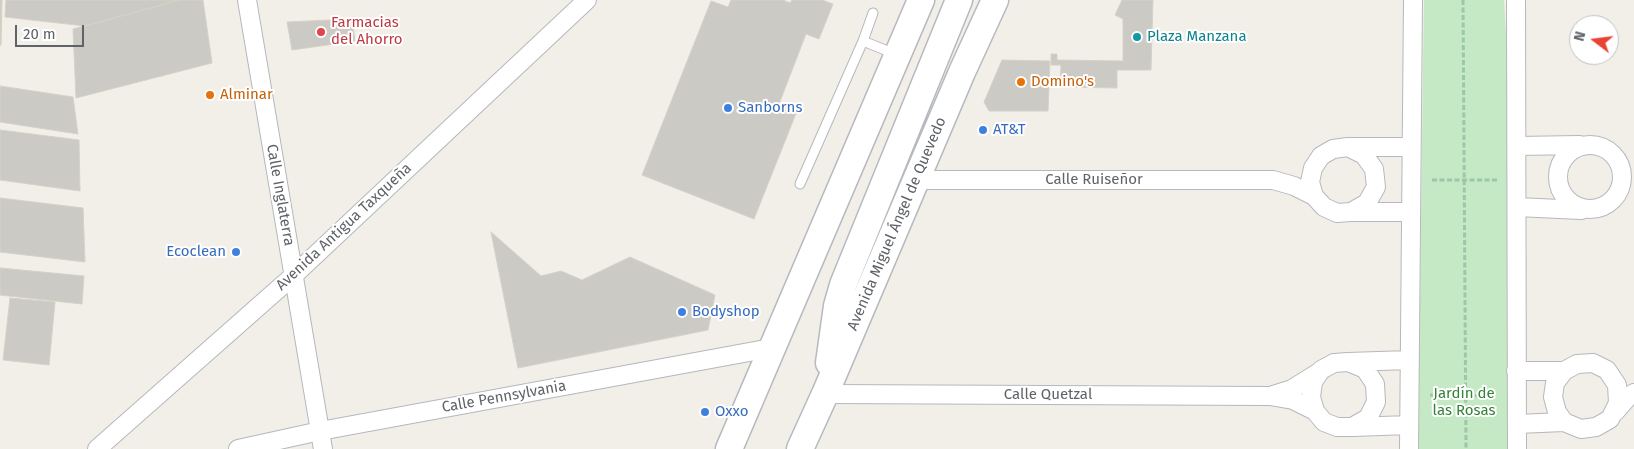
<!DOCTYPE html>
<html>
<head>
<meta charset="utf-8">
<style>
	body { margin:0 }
	#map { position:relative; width:1634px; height:449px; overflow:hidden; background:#f1efe8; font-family:"Fira Sans",sans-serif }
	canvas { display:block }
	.north { position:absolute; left:1569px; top:15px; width:50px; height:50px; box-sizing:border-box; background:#fff; border:1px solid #bfc1c3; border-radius:50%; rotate:285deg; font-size:14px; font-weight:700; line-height:20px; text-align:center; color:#5f6368 }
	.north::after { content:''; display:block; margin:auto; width:18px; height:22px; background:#ea4335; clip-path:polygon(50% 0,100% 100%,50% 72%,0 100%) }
	.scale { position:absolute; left:15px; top:25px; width:69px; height:22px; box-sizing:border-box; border:2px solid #5f6368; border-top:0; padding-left:6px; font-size:15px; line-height:18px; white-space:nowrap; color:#5f6368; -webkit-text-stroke:4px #fff; paint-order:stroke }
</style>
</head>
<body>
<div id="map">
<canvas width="1634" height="449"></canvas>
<div class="north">N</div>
<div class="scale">20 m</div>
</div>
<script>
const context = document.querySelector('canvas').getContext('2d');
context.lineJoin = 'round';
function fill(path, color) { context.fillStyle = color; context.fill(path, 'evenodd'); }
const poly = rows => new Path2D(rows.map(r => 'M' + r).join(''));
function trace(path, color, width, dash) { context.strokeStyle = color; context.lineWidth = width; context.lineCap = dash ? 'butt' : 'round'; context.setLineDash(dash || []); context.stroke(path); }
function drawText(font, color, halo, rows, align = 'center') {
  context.font = font + ' "Fira Sans",sans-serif'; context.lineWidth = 4; context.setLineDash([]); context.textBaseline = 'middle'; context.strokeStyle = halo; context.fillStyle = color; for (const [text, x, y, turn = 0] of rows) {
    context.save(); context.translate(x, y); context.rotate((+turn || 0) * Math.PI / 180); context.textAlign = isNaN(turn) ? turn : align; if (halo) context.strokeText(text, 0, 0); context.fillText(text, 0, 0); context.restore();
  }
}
fill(poly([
	[1424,0,1504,0,1512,140,1512,449,1418,449]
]), '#c5e8c5');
const building = poly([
	[0,0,2,0,1,45,0,45,0,0],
	[6,0,180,0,85,26,5,17,6,0],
	[180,0,203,0,212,63,76,98,73,29,180,0],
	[731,0,783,0,790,3,792,0,822,0,833,4,819,39,806,34,779,104,797,111,754,219,642,175,711,1,728,7,731,0],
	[1122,0,1153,0,1151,70,1117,70,1117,88,1060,87,1061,65,1051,65,1051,54,1057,54,1057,60,1123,61,1123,19,1115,15,1122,0],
	[352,19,355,41,292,50,287,22,352,19],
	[1002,60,1050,61,1048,111,989,111,984,102,1002,60],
	[0,86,73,97,78,134,0,122,0,86],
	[0,130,79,140,80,191,0,180,0,130],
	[0,198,83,208,85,262,0,252,0,198],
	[491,232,541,276,561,271,582,280,630,257,715,295,708,330,518,368,491,232],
	[0,268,84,276,82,304,0,295,0,268],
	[10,298,55,302,49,365,3,360,10,298]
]);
fill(building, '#cccac5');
trace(building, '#d6d1c6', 1);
const lane = poly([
	[873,13,863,41,895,54],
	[800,184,863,41]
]);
const street = poly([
	[247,0,323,449],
	[1516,0,1517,449],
	'1558 177a32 32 0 1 1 64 0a32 32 0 1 1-64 0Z',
	[1517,146,1580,145],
	[1348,147,1364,155,1374,169,1376,187,1367,203,1351,212,1337,213,1324,207,1314,196,1310,182,1313,168,1321,156,1333,149,1348,147,1411,147],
	[916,180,1273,180,1294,186,1314,196],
	[1517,207,1581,210],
	[1352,212,1411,212],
	[1348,362,1365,369,1375,384,1376,402,1368,418,1352,427,1337,427,1324,422,1315,411,1311,397,1313,382,1321,370,1334,363,1348,362,1410,360],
	[1593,363,1607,370,1617,385,1618,403,1610,419,1596,427,1581,429,1564,422,1557,412,1553,397,1555,383,1564,371,1577,364,1593,363],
	[1516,371,1564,371],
	[825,394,1270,396,1293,400,1315,411],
	[1273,395,1292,389,1321,371],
	[1615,412,1629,396,1634,393],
	[1517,424,1564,422],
	[1353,427,1409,425],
	[97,449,293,276,587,0],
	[238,449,320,431,771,348],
	[1409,449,1413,0]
]);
const secondary = poly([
	[829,363,837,306,843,285,959,0],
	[729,449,921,0],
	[800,449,825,394,962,72,995,0]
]);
trace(lane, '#b5b8bc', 11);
trace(street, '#b5b8bc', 20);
trace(secondary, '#b6babf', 29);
trace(poly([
	[1463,0,1466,449],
	[1432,180,1498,180],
	[1430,395,1496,396]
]), '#9cc7a9', 3, [5, 2.5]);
trace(lane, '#fff', 9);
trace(street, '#fff', 18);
trace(secondary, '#fff', 26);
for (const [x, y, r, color] of [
	[321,32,5,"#e0444e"],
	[1137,37,5,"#0f9aa8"],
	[1021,82,5,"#e8710a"],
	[210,95,5,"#e8710a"],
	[728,108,5,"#3f7fe0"],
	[983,130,5,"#3f7fe0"],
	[236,252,5,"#3f7fe0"],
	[682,312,5,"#3f7fe0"],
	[705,412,5,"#3f7fe0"]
]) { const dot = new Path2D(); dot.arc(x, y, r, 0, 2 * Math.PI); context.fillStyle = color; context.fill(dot); trace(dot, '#fff', 2); }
drawText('15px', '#be3a42', '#fff', [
	["Farmacias",331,23],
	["del Ahorro",331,40]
], 'left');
drawText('15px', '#0d838f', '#fff', [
	["Plaza Manzana",1147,37]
], 'left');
drawText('15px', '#c56008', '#fff', [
	["Domino's",1031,82],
	["Alminar",220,95]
], 'left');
drawText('15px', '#366cbe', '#fff', [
	["Sanborns",738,108],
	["AT&T",993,130],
	["Ecoclean",226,252,"right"],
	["Bodyshop",692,312],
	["Oxxo",715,412]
], 'left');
drawText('15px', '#5f6368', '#fff', [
	["Calle Ruiseñor",1094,180],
	["Calle Inglaterra",280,195,80],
	["Avenida Miguel Ángel de Quevedo",897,224,-67],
	["Avenida Antigua Taxqueña",344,227,-43],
	["Calle Quetzal",1048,395],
	["Calle Pennsylvania",504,397,-10]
]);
drawText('15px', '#348238', '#fff', [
	["Jardín de",1464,394],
	["las Rosas",1464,411]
]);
</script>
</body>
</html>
